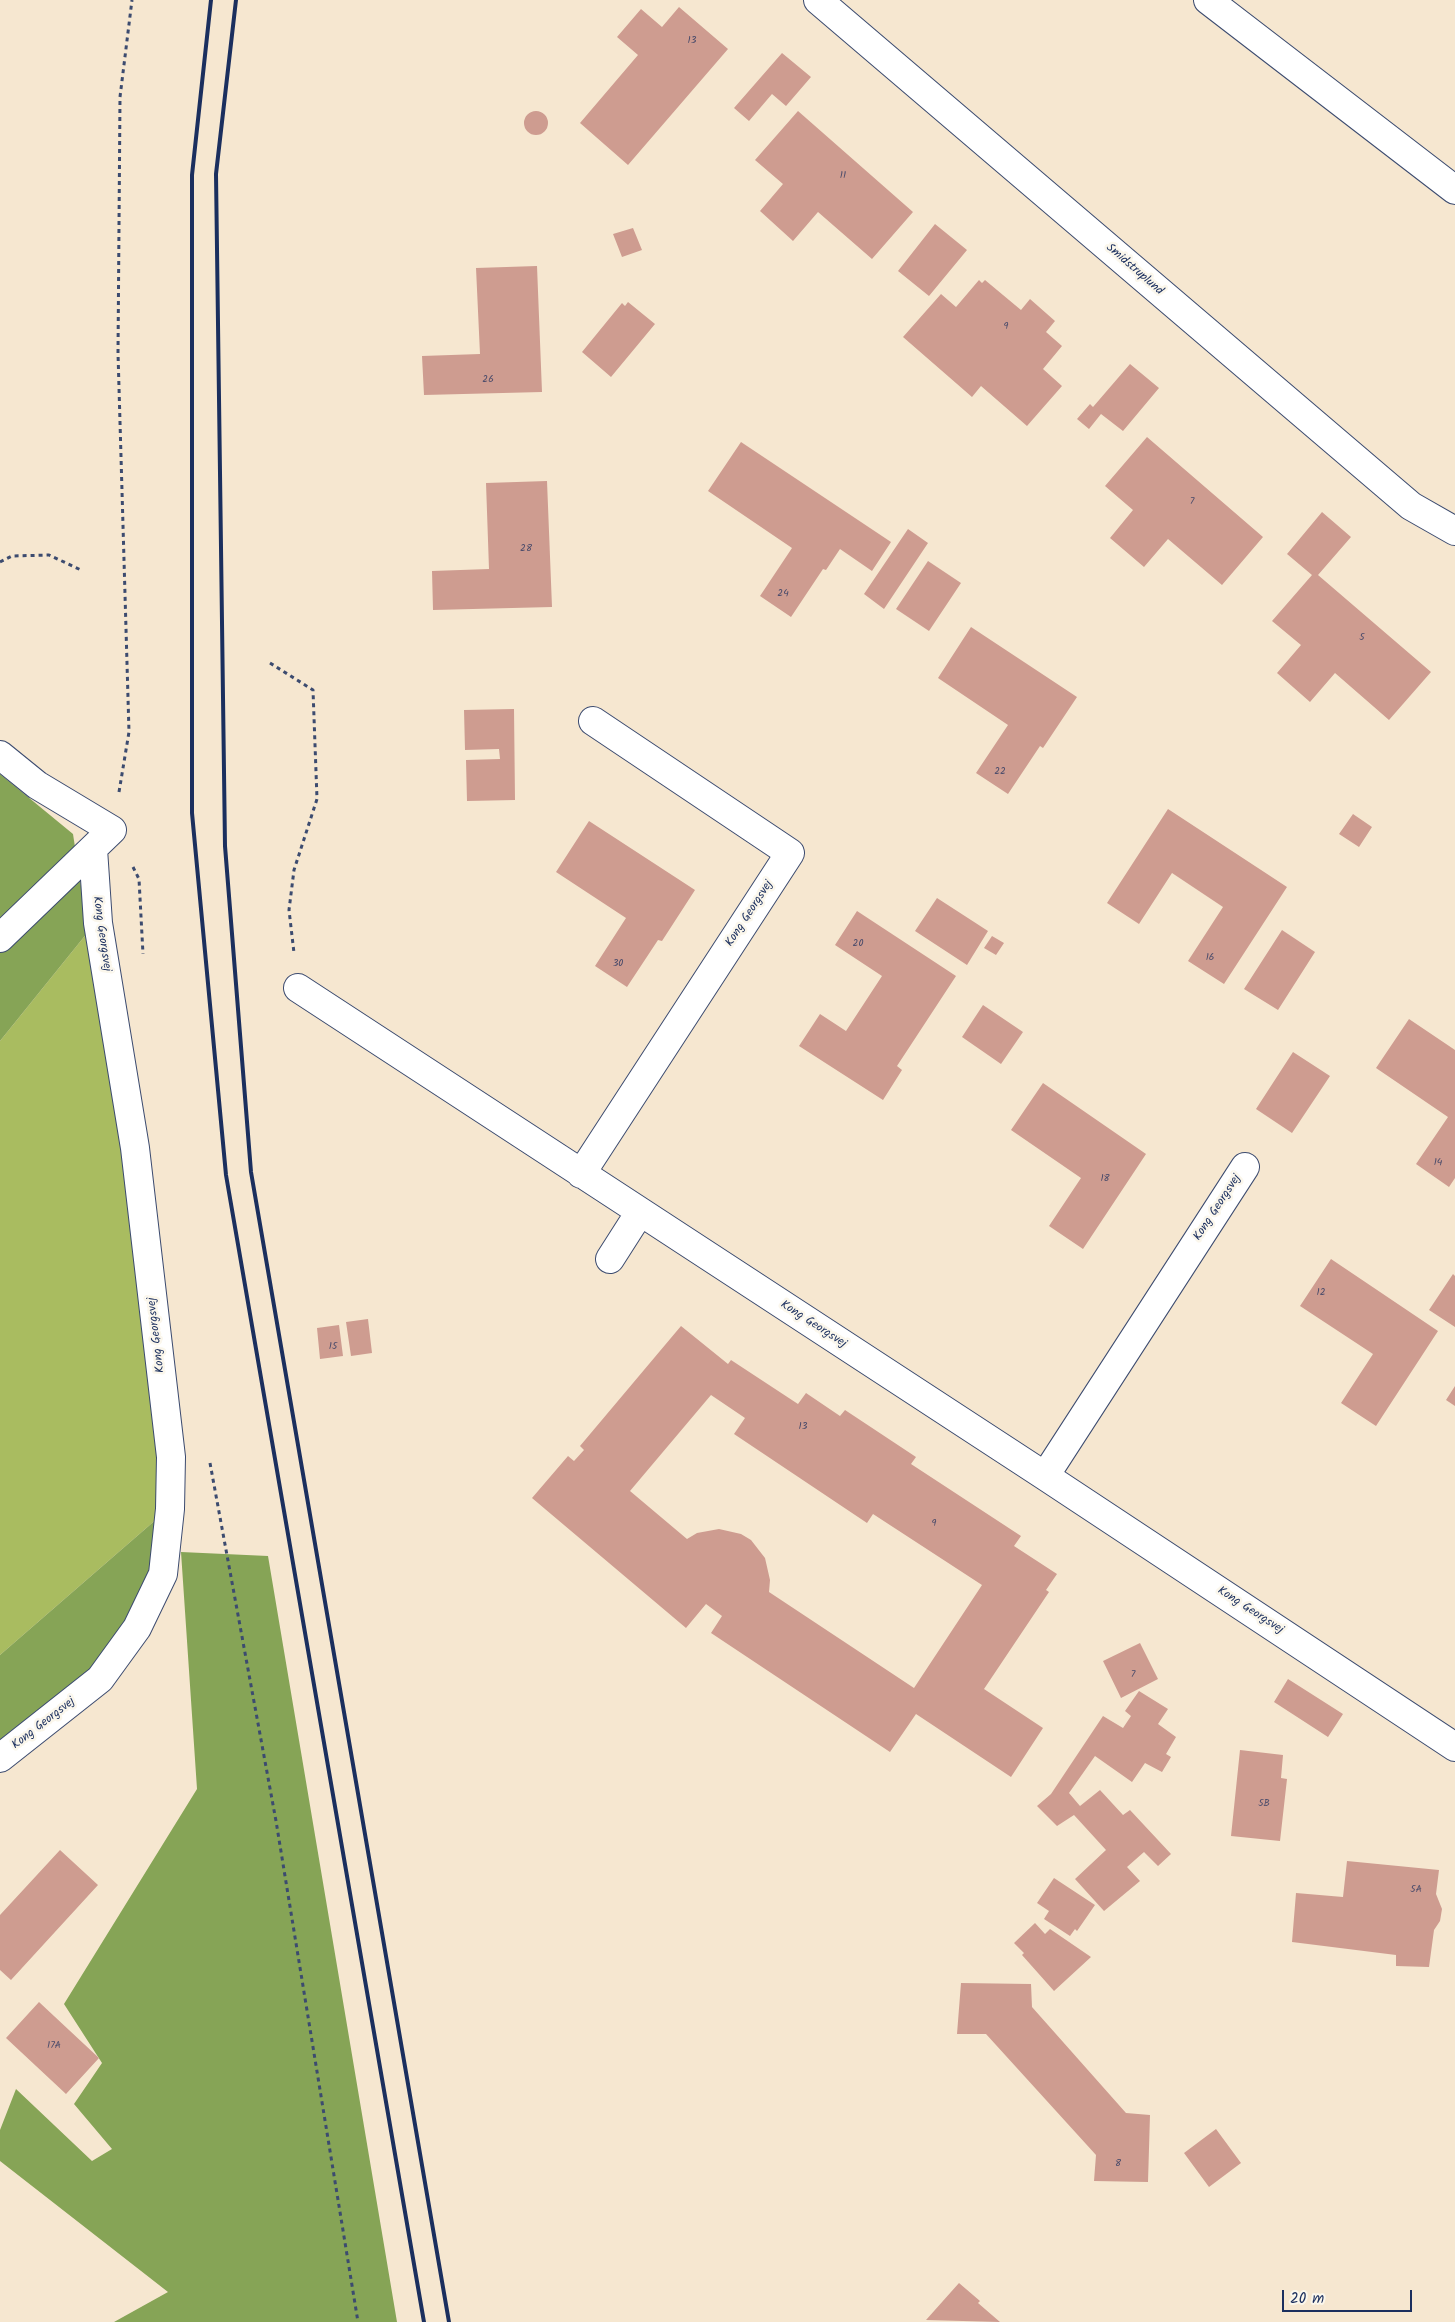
<!DOCTYPE html>
<html>
<head>
<meta charset="utf-8">
<style>
	body { margin:0 }
	#map { position:relative; width:1455px; height:2322px; overflow:hidden; background:#f6e7d0; font-family:Kalam,sans-serif }
	canvas { display:block }
	.scale { position:absolute; left:1282px; top:2290px; width:130px; height:22px; box-sizing:border-box; border:2px solid #1b2f5e; border-top:0; padding-left:6px; font-size:15px; line-height:18px; white-space:nowrap; color:#1b2f5e; -webkit-text-stroke:4px #fbf7ec; paint-order:stroke }
</style>
</head>
<body>
<div id="map">
<canvas width="1455" height="2322"></canvas>
<div class="scale">20 m</div>
</div>
<script>
const context = document.querySelector('canvas').getContext('2d');
context.lineJoin = 'round';
function fill(path, color) { context.fillStyle = color; context.fill(path, 'evenodd'); }
const poly = rows => new Path2D(rows.map(r => 'M' + r).join(''));
function trace(path, color, width, dash) { context.strokeStyle = color; context.lineWidth = width; context.lineCap = dash ? 'butt' : 'round'; context.setLineDash(dash || []); context.stroke(path); }
function drawText(font, color, halo, rows, align = 'center') {
  context.font = font + ' Kalam,sans-serif'; context.lineWidth = 5; context.setLineDash([]); context.textBaseline = 'middle'; context.strokeStyle = halo; context.fillStyle = color; for (const [text, x, y, turn = 0] of rows) {
    context.save(); context.translate(x, y); context.rotate((+turn || 0) * Math.PI / 180); context.textAlign = isNaN(turn) ? turn : align; if (halo) context.strokeText(text, 0, 0); context.fillText(text, 0, 0); context.restore();
  }
}
fill(poly([
	[88,932,116,1073,161,1446,159,1517,0,1655,0,1041]
]), '#a9bc60');
fill(poly([
	[0,774,73,834,88,932,0,1041],
	[159,1517,144,1595,99,1669,0,1750,0,1655],
	[181,1552,268,1556,397,2322,114,2322,168,2292,0,2161,0,2130,16,2089,92,2161,112,2149,74,2104,102,2063,64,2004,197,1789]
]), '#86a456');
fill(poly([
	[679,7,728,49,628,165,580,123,638,55,617,37,641,9,662,27],
	[782,53,811,77,786,106,772,94,749,121,734,108],
	[798,111,913,212,872,259,818,212,793,241,760,211,783,184,755,160],
	'524 123a12 12 0 1 1 24 0a12 12 0 1 1-24 0Z',
	[935,224,967,250,929,296,898,271],
	[633,228,642,250,622,257,613,234],
	[537,266,542,392,424,395,422,356,480,354,476,268],
	[979,280,982,283,985,280,1021,310,1030,299,1055,321,1046,332,1062,346,1043,369,1062,386,1027,426,981,386,972,397,903,337,941,294,956,307],
	[628,302,655,324,611,377,582,352,622,303,625,306],
	[1130,364,1159,388,1123,431,1101,414,1089,429,1077,419,1090,404,1093,407],
	[1147,437,1263,537,1222,585,1168,539,1144,567,1110,538,1133,510,1105,486],
	[741,442,891,542,872,571,840,549,826,570,823,569,791,617,760,596,792,548,708,491],
	[547,481,552,607,433,610,432,571,489,569,486,483],
	[1322,512,1351,537,1318,575,1431,672,1389,720,1335,673,1310,702,1277,673,1301,645,1272,621,1312,575,1287,554],
	[908,529,928,543,884,609,864,594],
	[928,561,961,583,929,631,896,609],
	[971,627,1077,697,1043,748,1040,746,1008,794,976,773,1008,725,938,678],
	[514,709,515,800,467,801,466,760,500,759,499,749,465,750,464,710],
	[1168,809,1287,887,1224,984,1188,961,1223,907,1172,873,1139,924,1107,903],
	[1353,814,1372,827,1359,847,1339,834],
	[589,821,695,890,662,941,658,940,627,987,595,966,626,918,556,872],
	[937,898,988,931,967,965,915,931],
	[857,911,956,976,897,1066,902,1070,883,1100,799,1046,820,1014,846,1031,882,976,835,945],
	[1282,930,1315,952,1278,1010,1244,989],
	[992,936,1004,943,996,955,984,948],
	[983,1005,1023,1032,1001,1064,962,1037],
	[1409,1019,1455,1050,1455,1178,1449,1187,1416,1164,1448,1117,1376,1068],
	[1293,1052,1330,1076,1292,1133,1256,1109],
	[1043,1083,1146,1154,1083,1249,1049,1226,1081,1178,1011,1130],
	[1331,1259,1438,1331,1376,1426,1341,1403,1373,1354,1300,1306],
	[1453,1274,1455,1276,1455,1327,1429,1310],
	[368,1319,372,1353,351,1356,346,1322],
	[339,1325,343,1356,320,1359,317,1328],
	[681,1326,728,1364,731,1360,798,1404,806,1393,840,1416,845,1410,916,1457,911,1464,1021,1536,1014,1546,1057,1574,1046,1590,1049,1592,984,1689,1043,1728,1011,1777,916,1714,890,1752,711,1633,722,1616,706,1604,686,1628,532,1498,568,1456,574,1461,584,1450,580,1446],
	[711,1395,745,1418,734,1434,867,1523,873,1514,982,1585,914,1688,769,1592,770,1580,765,1558,751,1540,741,1534,719,1529,697,1533,687,1539,630,1491],
	[1455,1386,1455,1406,1446,1400],
	[1140,1643,1158,1679,1121,1698,1103,1661],
	[1288,1679,1343,1714,1328,1737,1274,1702],
	[1139,1691,1168,1709,1158,1724,1176,1737,1166,1754,1171,1757,1162,1772,1145,1763,1132,1782,1095,1756,1069,1793,1080,1806,1100,1790,1123,1815,1130,1810,1171,1854,1158,1866,1144,1852,1127,1867,1140,1881,1104,1911,1075,1879,1106,1850,1074,1815,1057,1826,1037,1806,1051,1794,1103,1716,1123,1728,1131,1716,1125,1711],
	[1240,1750,1283,1755,1281,1778,1287,1779,1280,1841,1231,1836],
	[60,1850,98,1885,11,1980,0,1970,0,1915],
	[1347,1861,1439,1870,1436,1894,1442,1909,1440,1921,1434,1930,1429,1967,1396,1966,1396,1955,1292,1942,1296,1893,1343,1897],
	[1054,1878,1095,1905,1077,1931,1075,1929,1070,1936,1044,1919,1049,1911,1037,1903],
	[1035,1923,1045,1934,1050,1929,1091,1957,1054,1991,1022,1955,1024,1953,1014,1943],
	[961,1983,1031,1984,1032,2007,1126,2113,1150,2115,1148,2182,1094,2181,1096,2155,986,2034,957,2034],
	[39,2002,99,2058,66,2094,6,2038],
	[1216,2129,1241,2163,1209,2187,1184,2153],
	[959,2283,980,2301,978,2303,1000,2322,926,2320]
]), '#ce9c90');
const minor = poly([
	[818,0,1411,506,1455,531],
	[1208,0,1455,190],
	[0,755,37,785,112,830,0,938],
	[298,988,1045,1476,1455,1747],
	[581,1174,790,853,593,721],
	[610,1259,640,1212],
	[1045,1476,1245,1167],
	[0,1758,100,1679,137,1628,163,1574,170,1509,171,1457,135,1148,98,923,93,849]
]);
trace(minor, '#3c4b6f', 30);
trace(poly([
	[0,562,12,556,49,555,81,570],
	[270,663,313,690,317,799,294,870,289,910,294,953],
	[119,792,129,732,118,353,120,97,132,0],
	[133,867,139,879,143,954],
	[210,1463,276,1821,358,2322]
]), '#3c4b6f', 3, [4, 4]);
trace(minor, '#fff', 28);
trace(poly([
	[211,0,192,175,192,813,226,1175,424,2322],
	[236,0,216,174,225,846,251,1172,449,2322]
]), '#1b2f5e', 4);
drawText('10px', '#484a6a', null, [
	["13",692,41],
	["11",843,176],
	["9",1006,327],
	["26",488,380],
	["7",1192,502],
	["28",526,549],
	["24",783,594],
	["5",1362,638],
	["22",1000,772],
	["20",858,944],
	["16",1210,958],
	["30",618,964],
	["14",1438,1163],
	["18",1105,1179],
	["12",1321,1293],
	["15",333,1347],
	["13",803,1427],
	["9",934,1524],
	["7",1133,1675],
	["5B",1264,1804],
	["5A",1416,1890],
	["17A",54,2046],
	["8",1118,2164]
]);
drawText('12px', '#1b2f5e', '#fbf7ec', [
	["Smidstruplund",1134,270,41],
	["Kong Georgsvej",750,914,-57],
	["Kong Georgsvej",101,934,82],
	["Kong Georgsvej",1218,1208,-57],
	["Kong Georgsvej",813,1325,33],
	["Kong Georgsvej",157,1335,-97],
	["Kong Georgsvej",1250,1611,33],
	["Kong Georgsvej",44,1724,-38]
]);
</script>
</body>
</html>
